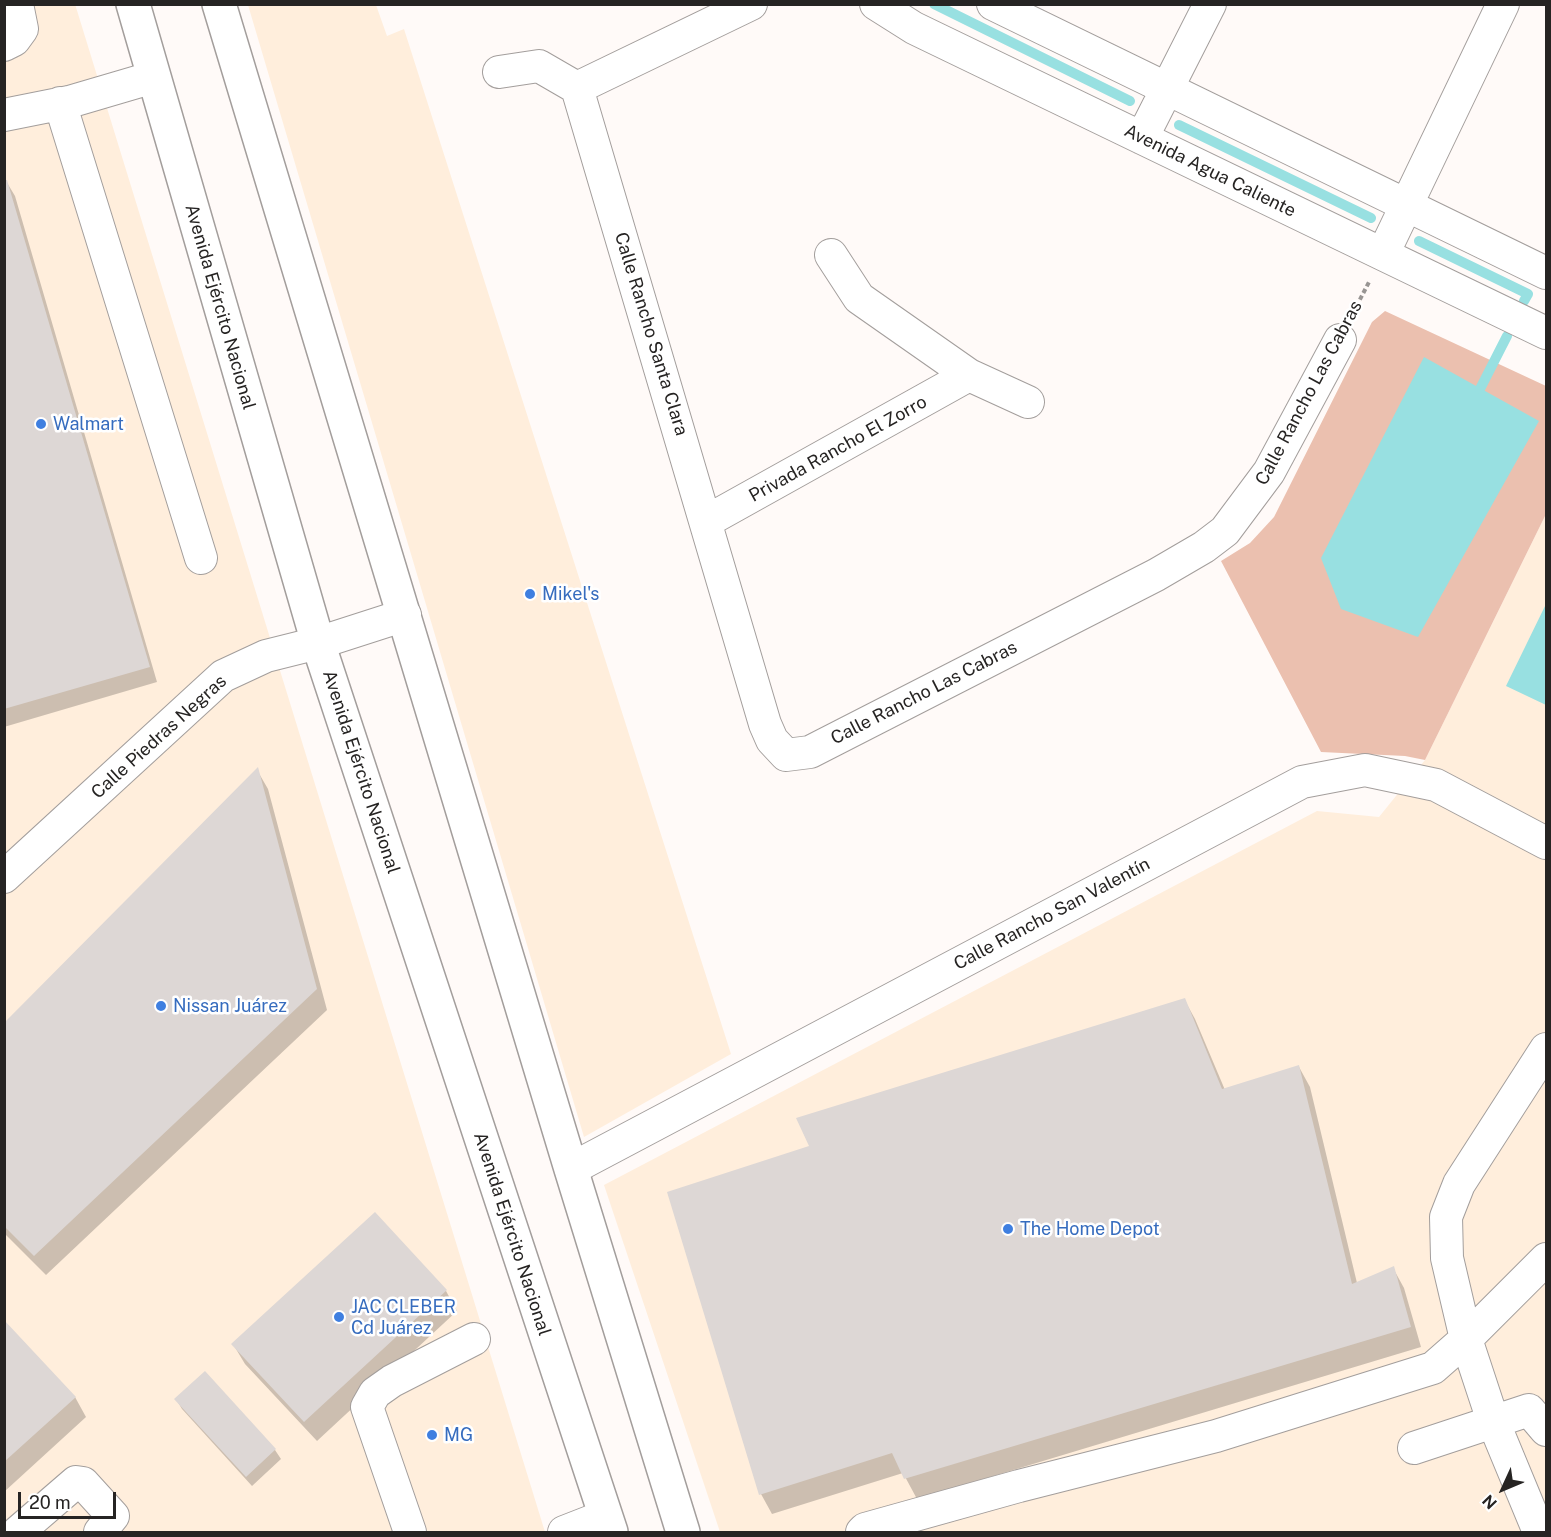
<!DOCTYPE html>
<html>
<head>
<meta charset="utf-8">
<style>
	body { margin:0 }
	#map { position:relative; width:1551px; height:1537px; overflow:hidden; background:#fffaf8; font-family:"Public Sans",sans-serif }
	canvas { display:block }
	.frame { position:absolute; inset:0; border:6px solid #262423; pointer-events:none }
	.north { position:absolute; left:1473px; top:1459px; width:60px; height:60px; -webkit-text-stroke:4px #fff; paint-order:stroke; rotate:226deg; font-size:16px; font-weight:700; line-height:24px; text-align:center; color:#262423 }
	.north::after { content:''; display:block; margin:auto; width:21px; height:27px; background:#262423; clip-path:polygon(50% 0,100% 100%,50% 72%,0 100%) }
	.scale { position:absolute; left:18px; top:1492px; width:98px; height:27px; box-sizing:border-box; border:3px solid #262423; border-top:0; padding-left:8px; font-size:18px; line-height:21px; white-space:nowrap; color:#262423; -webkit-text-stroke:4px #fff; paint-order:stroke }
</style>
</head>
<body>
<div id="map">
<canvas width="1551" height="1537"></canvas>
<div class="frame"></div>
<div class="north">N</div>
<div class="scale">20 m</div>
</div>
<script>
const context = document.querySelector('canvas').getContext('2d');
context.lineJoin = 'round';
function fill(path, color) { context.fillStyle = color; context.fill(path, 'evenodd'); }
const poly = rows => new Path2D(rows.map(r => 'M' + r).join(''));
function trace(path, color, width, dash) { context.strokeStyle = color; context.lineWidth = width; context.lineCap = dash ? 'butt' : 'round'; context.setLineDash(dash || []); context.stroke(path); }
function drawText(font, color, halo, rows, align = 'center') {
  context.font = font + ' "Public Sans",sans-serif'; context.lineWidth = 5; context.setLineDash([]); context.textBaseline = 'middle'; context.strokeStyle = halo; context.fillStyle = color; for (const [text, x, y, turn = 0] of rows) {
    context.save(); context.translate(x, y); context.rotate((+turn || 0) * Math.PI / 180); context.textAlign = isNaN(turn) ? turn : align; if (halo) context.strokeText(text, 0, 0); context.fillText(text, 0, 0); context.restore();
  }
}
fill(poly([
	[75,4,545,1532,5,1532,4,5],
	[248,5,376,5,387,36,404,29,731,1054,584,1137],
	[1546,514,1546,1532,720,1532,604,1185,1317,811,1379,817,1425,760]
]), '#ffeedc');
fill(poly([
	[1385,311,1546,386,1546,514,1425,760,1405,756,1321,752,1221,561,1250,543,1274,517,1372,322]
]), '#ebc0af');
fill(poly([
	[1424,357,1539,421,1418,637,1341,609,1321,558],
	[1546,604,1546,705,1506,686]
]), '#98e0e1');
fill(poly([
	[6,181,15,196,157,682,4,727],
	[257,770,268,789,327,1010,46,1275,4,1233,4,1024],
	[1184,999,1195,1019,1225,1090,1299,1067,1310,1087,1357,1283,1393,1268,1404,1288,1421,1347,917,1499,903,1473,772,1514,761,1494,811,1147],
	[375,1214,446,1291,457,1311,317,1441,245,1364,233,1344],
	[4,1322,75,1397,86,1417,4,1492],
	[176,1399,275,1450,281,1459,252,1486,182,1409]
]), '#0003');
trace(poly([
	[934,4,1130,101],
	[1179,125,1371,218],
	[1419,241,1528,294,1524,301],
	[1480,389,1507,336]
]), '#98e0e1', 10);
fill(poly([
	[4,180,7,180,150,667,4,709],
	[258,767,317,989,34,1256,4,1226,4,1023],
	[1185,998,1222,1089,1299,1065,1352,1284,1394,1266,1411,1327,904,1479,892,1453,759,1495,667,1192,809,1146,796,1118],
	[375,1212,447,1290,304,1422,231,1344],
	[4,1320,76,1397,4,1462],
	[205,1371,276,1449,246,1477,174,1399]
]), '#ddd7d5');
const minor = poly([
	[876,4,914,28,1546,333],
	[993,4,1546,273],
	[4,45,14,40,22,29,17,4],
	[499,72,539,66,577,88],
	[577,88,765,724,772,740,786,755,810,752,1156,575,1204,547,1225,531,1269,472,1340,340],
	[577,88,751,4],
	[60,103,201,558],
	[4,115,69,102,154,77],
	[1142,138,1210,4],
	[1383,254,1503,4],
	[831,255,859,298,969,375,1028,402],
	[707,521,969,375],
	[4,877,223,676,266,656,318,643,405,615],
	[571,1169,1302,782,1365,770,1436,785,1546,843],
	[1414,1448,1529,1410,1546,1430],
	[18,1532,76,1482,83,1483,113,1516,100,1532],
	[410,1532,367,1407,375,1393,392,1381,474,1339],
	[564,1532,605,1516],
	[862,1532,865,1529,1019,1486,1216,1436,1433,1368,1466,1339,1546,1259],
	[1539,1532,1493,1421,1466,1339,1447,1258,1446,1217,1459,1184,1546,1049]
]);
const major = poly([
	[133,4,318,643,611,1532],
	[219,4,571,1169,683,1532]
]);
trace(minor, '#a39e9c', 34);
trace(major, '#a39e9c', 36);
trace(poly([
	[1353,313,1369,282]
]), '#989593', 4, [4.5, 3]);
trace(minor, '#fff', 32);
trace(major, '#fff', 33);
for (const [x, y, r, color] of [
	[41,424,6,"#3f7fe0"],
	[530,594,6,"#3f7fe0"],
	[161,1006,6,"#3f7fe0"],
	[1008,1229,6,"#3f7fe0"],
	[339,1317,6,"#3f7fe0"],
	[432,1435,6,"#3f7fe0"]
]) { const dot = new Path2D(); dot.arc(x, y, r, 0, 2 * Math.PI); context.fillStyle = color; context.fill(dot); trace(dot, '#fff', 2); }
drawText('18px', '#262423', '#fff', [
	["Avenida Agua Caliente",1210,171,26],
	["Avenida Ejército Nacional",220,307,74],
	["Calle Rancho Santa Clara",651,334,73],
	["Calle Rancho Las Cabras",1309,393,-62],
	["Privada Rancho El Zorro",838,449,-29],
	["Calle Rancho Las Cabras",924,693,-27],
	["Calle Piedras Negras",159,737,-42],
	["Avenida Ejército Nacional",361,772,72],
	["Calle Rancho San Valentín",1052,914,-28],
	["Avenida Ejército Nacional",512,1234,72]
]);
drawText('18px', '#366cbe', '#fff', [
	["Walmart",53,424],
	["Mikel's",542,594],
	["Nissan Juárez",173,1006],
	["The Home Depot",1020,1229],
	["JAC CLEBER",351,1307],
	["Cd Juárez",351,1328],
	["MG",444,1435]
], 'left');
</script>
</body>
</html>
